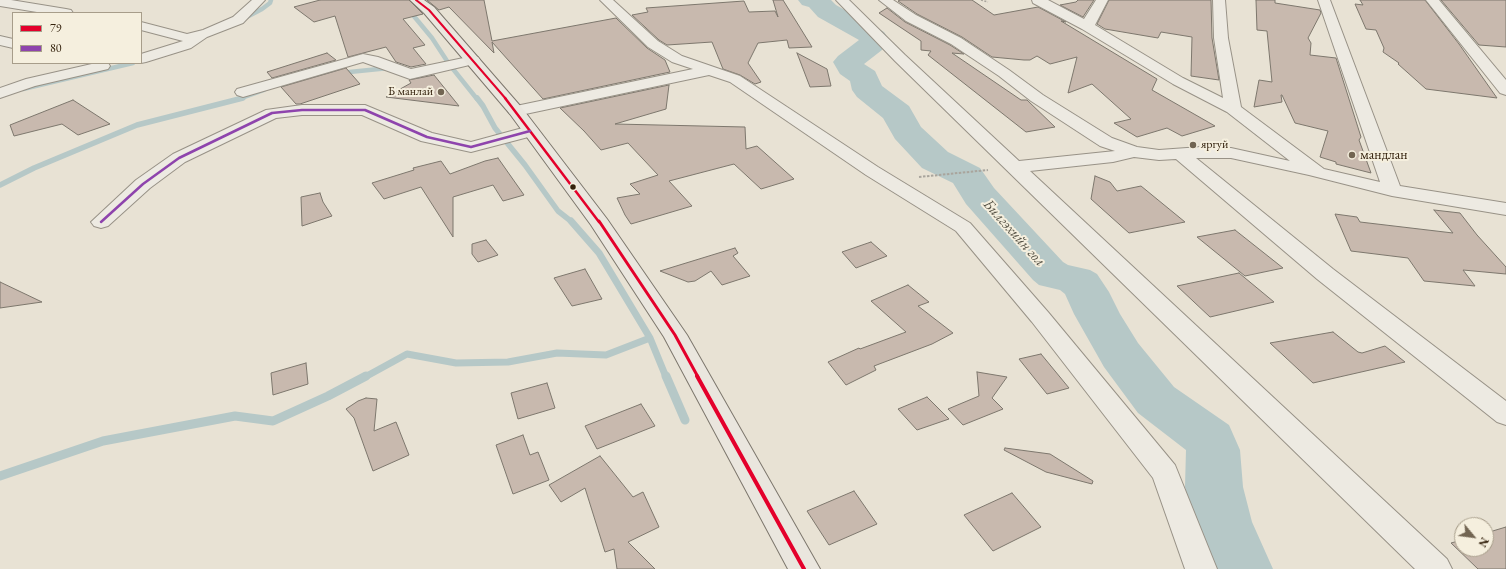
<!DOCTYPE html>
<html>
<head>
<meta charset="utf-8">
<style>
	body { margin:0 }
	#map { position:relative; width:1506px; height:569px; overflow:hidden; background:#e8e2d4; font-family:"EB Garamond",serif }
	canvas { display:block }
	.legend { position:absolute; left:12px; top:12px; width:130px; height:52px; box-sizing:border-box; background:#f5efde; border:1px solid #a79d8a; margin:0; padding:5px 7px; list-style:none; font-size:12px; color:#33210c }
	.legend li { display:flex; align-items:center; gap:8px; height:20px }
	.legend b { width:20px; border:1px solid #a79d8a }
	.north { position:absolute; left:1454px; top:517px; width:40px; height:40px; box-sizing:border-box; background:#f5efde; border:1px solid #a79d8a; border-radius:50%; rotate:119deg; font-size:11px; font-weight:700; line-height:16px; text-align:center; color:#33210c }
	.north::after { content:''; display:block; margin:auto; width:14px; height:18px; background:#726552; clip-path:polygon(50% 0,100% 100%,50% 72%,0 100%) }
</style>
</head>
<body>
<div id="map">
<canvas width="1506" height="569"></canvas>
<ul class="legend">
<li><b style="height:5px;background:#e4002b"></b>79</li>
<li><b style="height:5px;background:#8e44ad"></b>80</li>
</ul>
<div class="north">N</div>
</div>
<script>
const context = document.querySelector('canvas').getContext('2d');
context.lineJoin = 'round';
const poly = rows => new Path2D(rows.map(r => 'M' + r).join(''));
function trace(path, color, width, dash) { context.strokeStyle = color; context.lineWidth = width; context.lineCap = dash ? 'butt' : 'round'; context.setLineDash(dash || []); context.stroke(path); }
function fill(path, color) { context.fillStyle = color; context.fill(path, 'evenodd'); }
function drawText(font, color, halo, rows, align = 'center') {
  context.font = font + ' "EB Garamond",serif'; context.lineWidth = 4; context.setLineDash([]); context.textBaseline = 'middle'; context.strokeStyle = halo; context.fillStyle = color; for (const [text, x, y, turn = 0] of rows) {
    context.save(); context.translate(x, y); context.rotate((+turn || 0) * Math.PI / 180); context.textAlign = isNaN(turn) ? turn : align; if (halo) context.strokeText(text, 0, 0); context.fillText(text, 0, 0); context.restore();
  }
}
trace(poly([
	[398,0,408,9,432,38,449,64,477,99],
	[243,19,262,9,270,3,271,0],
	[310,76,389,68],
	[23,89,133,63],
	[239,99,264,90]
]), '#b6c8c7', 4.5);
trace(poly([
	[477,98,483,106,495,128,525,165,558,211,572,222],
	[0,185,34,168,137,125,243,98]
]), '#b6c8c7', 5.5);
trace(poly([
	[571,221,599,253,650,338,666,377],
	[365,377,407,354,456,363,508,362,557,353,606,355,650,338]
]), '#b6c8c7', 7);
trace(poly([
	[666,376,685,420],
	[0,476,103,441,235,416,273,421,328,396,366,376]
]), '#b6c8c7', 9);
fill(poly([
	[798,0,831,0,836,5,884,32,888,38,886,44,882,50,864,64,875,71,882,86,909,106,921,127,948,152,980,168,994,188,1063,262,1068,265,1090,270,1097,274,1109,292,1120,314,1138,343,1174,387,1229,425,1240,450,1243,487,1252,522,1273,569,1211,569,1192,522,1185,487,1186,450,1138,413,1104,367,1074,314,1065,294,1060,290,1039,285,1033,280,966,204,953,183,922,168,895,139,883,118,857,97,852,90,850,81,840,74,833,62,838,56,859,40,818,17,809,7,802,5,798,0]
]), '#b6c8c7');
const building = poly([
	[320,0,409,0,423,14,403,19,425,45,413,48,426,64,411,67,396,62,386,47,348,57,335,16,314,22,294,7,320,0],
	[427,0,484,0,492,41,616,18,647,48,665,60,670,72,543,99,492,42,494,53,449,7,439,10,427,0],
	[773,0,783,0,812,47,789,48,787,40,758,43,748,63,761,82,755,84,740,75,723,69,712,42,667,45,659,40,632,15,648,12,646,8,744,1,749,12,775,11,778,17,773,0],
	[900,0,972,0,994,15,1038,7,1066,22,1061,21,1157,79,1152,90,1215,126,1182,136,1167,128,1137,137,1114,123,1131,119,1092,84,1068,93,1077,57,1050,64,1037,56,1030,60,1024,60,992,57,962,37,917,14,898,1,900,0],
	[1078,0,1094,0,1083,17,1060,5,1076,2,1078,0],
	[1109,0,1211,0,1212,38,1219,80,1191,76,1192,37,1161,32,1158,38,1105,29,1097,24,1109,0],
	[1256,0,1275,0,1275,3,1320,10,1321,13,1308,38,1311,43,1310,55,1336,58,1361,137,1359,140,1371,173,1336,164,1336,162,1320,157,1328,131,1295,123,1282,95,1281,95,1282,102,1254,107,1259,80,1272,82,1267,31,1257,30,1256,0],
	[1360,0,1425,0,1459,44,1497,98,1426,89,1398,64,1399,63,1383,52,1384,48,1376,30,1366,29,1355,4,1363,5,1360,0],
	[1441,0,1506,0,1506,47,1479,45,1441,0],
	[887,8,905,22,950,45,964,54,952,53,1021,100,1027,100,1055,127,1026,132,928,55,931,51,921,50,921,41,879,13,887,8],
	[327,53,336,60,272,78,267,72,327,53],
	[797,53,827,69,831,86,810,87,797,53],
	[346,68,360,84,300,104,296,104,281,87,346,68],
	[434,75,459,106,386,97,411,83,409,80,434,75],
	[669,85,666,109,615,124,745,127,746,149,757,146,794,179,761,189,734,164,669,181,692,206,631,224,625,215,617,198,640,194,630,184,658,175,628,143,601,150,584,131,560,108,669,85],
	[73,100,110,124,78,135,62,124,14,136,10,125,73,100],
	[498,158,524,195,503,201,493,185,453,197,453,237,421,187,384,199,372,183,414,170,413,168,441,161,450,174,485,161,498,158],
	[1095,176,1110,182,1117,191,1141,186,1185,222,1129,233,1091,199,1095,176],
	[320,193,323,202,332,216,302,226,301,197,320,193],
	[1434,210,1460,213,1477,235,1506,267,1506,274,1463,270,1475,286,1424,281,1408,258,1351,251,1335,214,1357,217,1360,222,1453,233,1434,210],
	[1235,230,1283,268,1245,276,1197,237,1235,230],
	[486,240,498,255,478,262,472,254,472,244,486,240],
	[871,242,887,256,856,268,842,252,871,242],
	[735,248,738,253,733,256,750,276,722,285,711,271,695,281,688,282,660,271,735,248],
	[585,269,602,299,572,306,554,278,585,269],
	[1239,273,1274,302,1210,317,1177,286,1239,273],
	[0,282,42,302,0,308,0,282],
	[908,285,929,302,918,306,953,333,932,344,874,366,876,370,846,385,828,362,859,348,860,349,906,332,871,301,908,285],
	[1333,332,1358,352,1362,353,1385,346,1405,362,1313,383,1270,343,1333,332],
	[1041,354,1069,388,1047,394,1019,359,1041,354],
	[306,363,308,384,273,395,271,373,306,363],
	[977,372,1007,377,992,398,1003,409,963,425,948,409,979,396,977,372],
	[547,383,555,408,518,419,511,393,547,383],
	[927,397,949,419,917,430,898,409,927,397],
	[366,398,377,399,374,431,396,422,409,455,373,471,354,418,346,409,358,401,366,398],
	[641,404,655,426,597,449,585,426,641,404],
	[523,435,530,455,538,452,549,480,513,494,496,445,523,435],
	[1005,448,1050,454,1093,481,1092,484,1046,472,1004,450,1005,448],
	[600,456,633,497,643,492,659,527,628,542,655,569,617,569,614,549,605,552,585,488,561,502,549,485,600,456],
	[854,491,877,524,829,545,807,511,854,491],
	[1012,493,1041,527,993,551,964,515,1012,493],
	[1506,527,1506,569,1478,569,1451,543,1462,540,1462,549,1486,549,1486,533,1506,527]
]);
fill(building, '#c8b9ae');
trace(building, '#7d776d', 1);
const minor = poly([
	[0,0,11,0,66,9,71,10,73,13,43,13,0,6,0,0],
	[252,0,265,0,243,23,207,37,191,48,146,62,141,63,139,63,141,63,141,54,183,41,141,30,141,22,187,34,203,30,233,17,252,0],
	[600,0,613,0,658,41,682,56,740,76,878,167,970,223,1048,312,1175,465,1217,569,1185,569,1153,478,1032,322,956,231,866,175,730,82,709,75,516,116,510,114,508,111,510,108,516,106,693,69,672,62,648,47,600,0],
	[836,0,849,0,905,55,1019,161,1115,151,1100,146,1031,101,999,76,951,44,906,21,879,0,893,0,916,15,961,38,1009,70,1043,95,1112,138,1137,147,1159,150,1201,147,1231,148,1290,161,1227,112,1173,84,1082,29,1033,3,1032,0,1048,0,1084,19,1096,0,1108,0,1095,25,1183,78,1223,98,1214,38,1213,0,1225,0,1228,38,1241,107,1324,169,1380,182,1318,0,1330,0,1400,186,1506,203,1506,215,1392,196,1309,175,1231,158,1196,158,1333,269,1506,401,1506,425,1497,422,1317,279,1176,159,1159,160,1134,157,1113,162,1030,171,1447,559,1452,569,1415,569,895,61,836,0],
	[1426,0,1439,0,1506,80,1506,95,1500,93,1426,0],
	[0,36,13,39,13,48,0,45,0,36],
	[363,54,378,57,411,69,473,56,478,57,480,60,478,63,410,79,363,62,243,97,237,95,235,92,237,89,363,54],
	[96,63,108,63,110,66,108,69,35,86,0,98,0,88,26,79,96,63],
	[302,105,365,105,432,133,471,142,530,126,536,127,539,131,536,135,471,152,421,141,362,115,302,115,276,118,185,162,150,188,108,226,101,228,94,226,91,222,136,180,173,154,266,110,302,105]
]);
const major = poly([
	[410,0,424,0,434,7,522,108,607,219,687,335,820,569,788,569,664,337,591,225,510,114,424,13,410,0]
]);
trace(minor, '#989287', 2);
trace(major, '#7d776d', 2);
trace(poly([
	[981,0,988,2]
]), '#a9a59d', 1.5, [2, 1.5]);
trace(poly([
	[919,177,988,170]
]), '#a9a59d', 2, [2.5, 1.5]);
fill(minor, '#edeae2');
fill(major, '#eae6de');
trace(poly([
	[416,0,429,10,506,99]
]), '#e4002b', 2);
trace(poly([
	[505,98,599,222]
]), '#e4002b', 2.5);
trace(poly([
	[599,221,675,335,698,377]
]), '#e4002b', 3);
trace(poly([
	[697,376,804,569]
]), '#e4002b', 4);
trace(poly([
	[101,222,143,184,179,158,272,113,302,110,365,110,427,137,471,147,530,131]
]), '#8e44ad', 2.5);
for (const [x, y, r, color] of [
	[441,92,4,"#726552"],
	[1193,145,4,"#726552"],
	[1352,155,4,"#726552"],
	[573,187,3.5,"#33210c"]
]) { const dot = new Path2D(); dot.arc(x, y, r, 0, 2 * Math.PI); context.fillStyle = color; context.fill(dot); trace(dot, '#f5efde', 1.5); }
drawText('12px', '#33210c', '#f5efde', [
	["Б манлай",433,92],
	["яргуй",1201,145,"left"]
], 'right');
drawText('14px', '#33210c', '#f5efde', [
	["мандлан",1360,155]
], 'left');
drawText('italic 15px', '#545043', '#f5efde', [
	["Билгэхийн гол",1014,233,48]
]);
</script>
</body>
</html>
